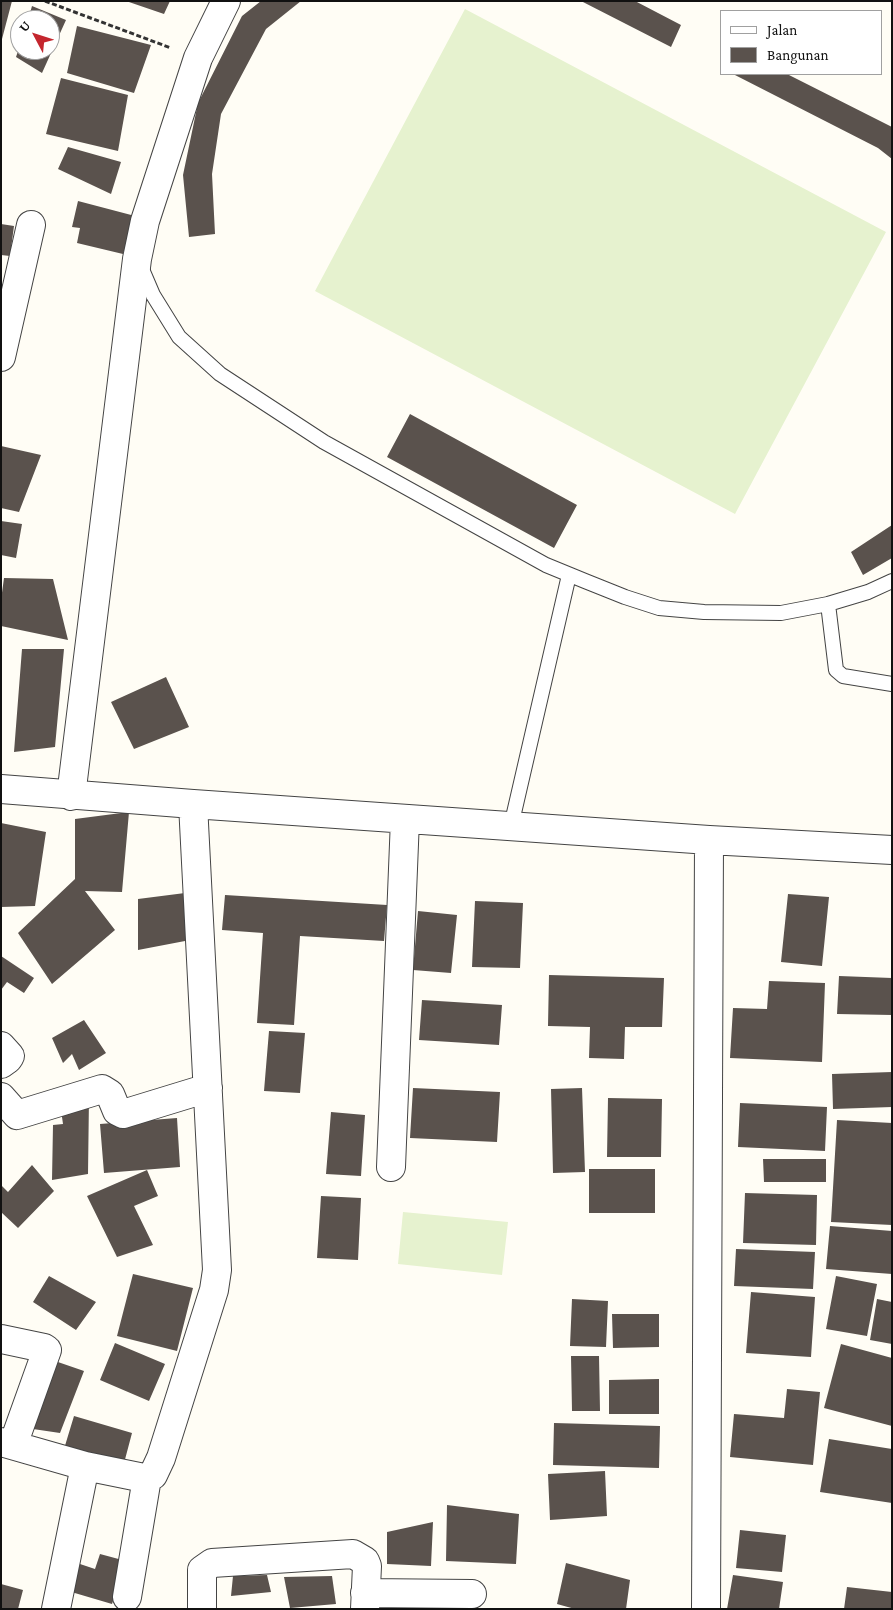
<!DOCTYPE html>
<html>
<head>
<meta charset="utf-8">
<style>
	body { margin:0 }
	#map { position:relative; width:893px; height:1610px; overflow:hidden; background:#fffdf5; font-family:"Crimson Pro",serif }
	canvas { display:block }
	.frame { position:absolute; inset:0; border:2px solid #111; pointer-events:none }
	.legend { position:absolute; left:720px; top:10px; width:162px; height:65px; box-sizing:border-box; background:#fff; border:1px solid #a0a0a0; margin:0; padding:6px 9px; list-style:none; font-size:15px; color:#111 }
	.legend li { display:flex; align-items:center; gap:10px; height:25px }
	.legend b { width:25px; border:1px solid #a0a0a0 }
	.north { position:absolute; left:10px; top:10px; width:50px; height:50px; box-sizing:border-box; background:#fff; border:1px solid #a0a0a0; border-radius:50%; rotate:310deg; font-size:14px; font-weight:700; line-height:20px; text-align:center; color:#111 }
	.north::after { content:''; display:block; margin:auto; width:18px; height:22px; background:#c4262e; clip-path:polygon(50% 0,100% 100%,50% 72%,0 100%) }
</style>
</head>
<body>
<div id="map">
<canvas width="893" height="1610"></canvas>
<div class="frame"></div>
<ul class="legend">
<li><b style="height:6px;background:#fff"></b>Jalan</li>
<li><b style="height:14px;background:#5a524d"></b>Bangunan</li>
</ul>
<div class="north">U</div>
</div>
<script>
const context = document.querySelector('canvas').getContext('2d');
context.lineJoin = 'round';
function fill(path, color) { context.fillStyle = color; context.fill(path, 'evenodd'); }
const poly = rows => new Path2D(rows.map(r => 'M' + r).join(''));
function trace(path, color, width, dash) { context.strokeStyle = color; context.lineWidth = width; context.lineCap = dash ? 'butt' : 'round'; context.setLineDash(dash || []); context.stroke(path); }
fill(poly([
	[465,9,886,232,735,514,315,291],
	[403,1212,508,1222,502,1275,398,1264]
]), '#e6f2cf');
fill(poly([
	[1,1,12,1,2,39,1,38],
	[126,1,170,1,164,14],
	[261,1,301,1,266,29,221,114,212,174,215,234,189,237,183,175,198,103,242,16],
	[581,1,635,1,681,25,671,47],
	[32,6,66,20,42,73,16,57,20,45,20,50,50,50,50,20,28,20],
	[77,26,151,45,134,93,67,73],
	[733,74,787,74,892,127,892,159,878,148],
	[61,78,128,95,118,151,46,134],
	[68,147,121,162,111,194,58,169],
	[78,201,135,216,123,254,77,243,80,228,72,227],
	[1,224,14,226,10,256,1,255],
	[410,414,577,505,554,548,387,457],
	[1,446,41,455,19,512,1,508],
	[1,521,22,524,16,558,1,555],
	[892,525,892,558,863,575,851,552],
	[4,578,53,579,68,640,1,626,1,600],
	[22,649,64,649,55,747,14,752],
	[166,677,189,727,134,749,111,702],
	[129,812,122,892,85,891,115,930,52,984,18,933,75,879,75,819],
	[1,823,46,832,35,906,1,907],
	[185,893,185,941,138,950,138,899],
	[788,894,829,897,822,966,781,962],
	[225,895,387,905,384,941,300,936,294,1025,257,1023,263,933,222,930],
	[475,901,523,903,520,968,472,967],
	[418,911,457,915,451,973,413,970],
	[1,956,34,978,24,993,7,982,1,990],
	[549,975,664,978,662,1027,625,1027,624,1059,589,1058,590,1027,548,1026],
	[839,976,892,978,892,1015,837,1014],
	[769,981,825,983,822,1062,730,1058,733,1008,767,1009],
	[422,1000,502,1005,499,1045,419,1040],
	[84,1020,106,1053,79,1070,72,1054,63,1063,52,1038],
	[269,1031,305,1033,300,1093,264,1091],
	[892,1072,892,1107,833,1109,832,1074],
	[413,1088,500,1092,497,1142,410,1138],
	[582,1088,585,1172,553,1173,551,1089],
	[89,1097,88,1174,52,1180,53,1125,63,1124,60,1103],
	[608,1098,662,1099,661,1157,607,1157],
	[740,1103,827,1107,825,1151,738,1147],
	[331,1112,365,1115,361,1176,326,1174],
	[177,1118,180,1167,104,1173,100,1124],
	[837,1120,892,1123,892,1225,831,1222],
	[763,1159,826,1159,826,1182,764,1182],
	[32,1165,54,1191,18,1228,1,1212,1,1185,8,1192],
	[589,1169,655,1169,655,1213,589,1213],
	[147,1170,158,1196,134,1206,153,1245,117,1257,87,1196],
	[745,1193,817,1195,816,1245,743,1243],
	[321,1196,361,1198,358,1260,317,1258],
	[830,1226,892,1231,892,1274,826,1269],
	[736,1249,815,1252,813,1289,734,1286],
	[133,1274,193,1288,177,1351,117,1336],
	[49,1276,96,1302,76,1330,33,1302],
	[836,1276,877,1284,867,1336,826,1329],
	[751,1292,815,1297,811,1357,746,1353],
	[572,1299,608,1301,606,1347,570,1346],
	[877,1299,892,1302,892,1344,870,1340],
	[612,1314,659,1314,659,1347,613,1348],
	[115,1343,165,1364,149,1401,100,1380],
	[841,1344,892,1358,892,1426,824,1408],
	[571,1356,599,1356,600,1411,572,1411],
	[55,1361,84,1371,60,1433,33,1429],
	[659,1379,659,1414,609,1414,609,1380],
	[787,1389,820,1392,813,1465,730,1457,734,1414,784,1418],
	[74,1416,132,1433,123,1467,64,1449],
	[554,1423,660,1426,659,1468,553,1465],
	[829,1439,892,1449,892,1503,820,1492],
	[605,1471,607,1516,550,1520,548,1474],
	[447,1505,519,1514,516,1564,446,1561],
	[433,1522,431,1566,387,1564,387,1532],
	[740,1530,786,1535,782,1572,736,1568],
	[100,1554,126,1561,112,1604,68,1591,77,1563,95,1569],
	[566,1563,630,1580,626,1609,575,1609,557,1604],
	[267,1575,271,1592,231,1596,233,1576],
	[733,1575,783,1582,779,1609,727,1609],
	[332,1576,336,1604,290,1608,284,1577],
	[1,1584,23,1590,18,1609,1,1609],
	[847,1587,892,1592,892,1609,844,1609]
]), '#5a524d');
const service = poly([
	[141,267,153,295,179,337,220,374,324,442,546,565,585,581,625,597,659,608,704,612,781,613,828,604,868,592,892,581],
	[828,604,836,670,843,676,892,684],
	[511,826,569,575]
]);
const minor = poly([
	[1,357,31,225],
	[1,789,193,804,709,840,892,850],
	[71,796,137,259,145,221,198,58,226,1],
	[1,1046,10,1056,8,1059,1,1064],
	[1,1097,17,1115,102,1089,110,1094,117,1111,123,1114,208,1088],
	[391,1167,405,819],
	[1,1339,44,1348,47,1350,13,1445],
	[1,1442,85,1466,144,1478,153,1475,161,1458,214,1290,217,1270,193,804],
	[365,1593,472,1594],
	[127,1597,147,1478],
	[56,1609,85,1466],
	[202,1609,202,1570,212,1563,353,1554,365,1561,367,1566,365,1609],
	[706,1609,709,840]
]);
trace(service, '#444', 16);
trace(minor, '#444', 30);
trace(poly([
	[45,1,171,48]
]), '#333', 3, [5, 2.5]);
trace(service, '#fff', 14);
trace(minor, '#fff', 28);
</script>
</body>
</html>
